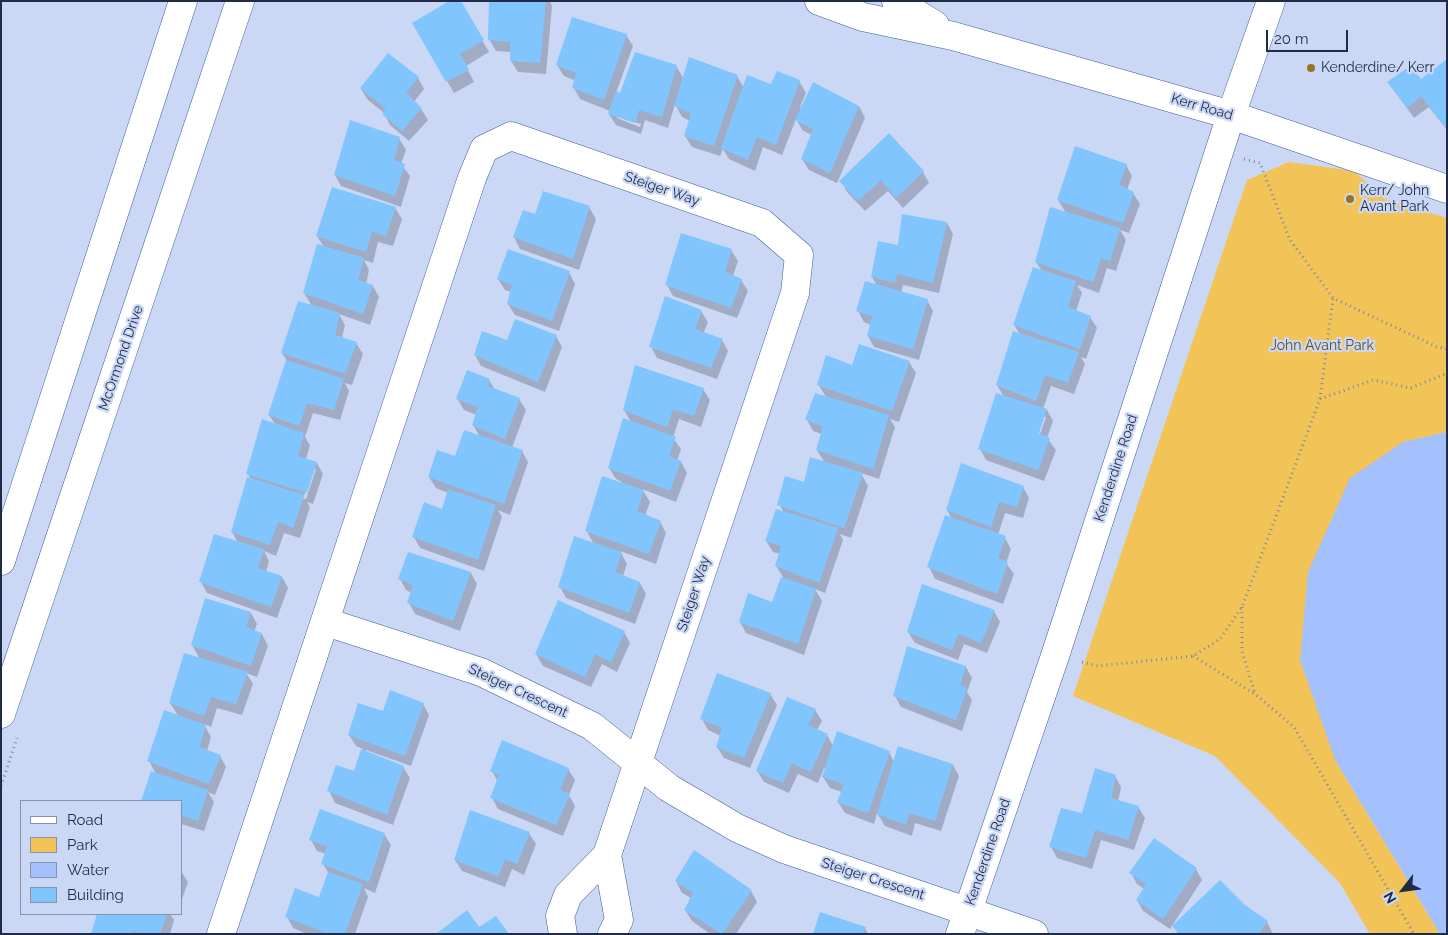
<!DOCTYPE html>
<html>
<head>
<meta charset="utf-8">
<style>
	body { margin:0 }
	#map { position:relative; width:1448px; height:935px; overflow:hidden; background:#cad8f5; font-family:Raleway,sans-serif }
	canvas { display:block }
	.frame { position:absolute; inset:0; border:2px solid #1f2b47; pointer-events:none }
	.legend { position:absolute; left:20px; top:800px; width:162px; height:115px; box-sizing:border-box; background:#cad8f5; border:1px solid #8693af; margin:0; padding:6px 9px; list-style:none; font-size:15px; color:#1f2b47 }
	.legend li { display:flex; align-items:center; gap:10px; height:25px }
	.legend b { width:25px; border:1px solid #8693af }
	.north { position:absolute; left:1378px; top:865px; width:50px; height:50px; -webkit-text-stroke:4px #cad8f5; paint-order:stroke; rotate:240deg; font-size:14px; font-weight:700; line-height:20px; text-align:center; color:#1f2b47 }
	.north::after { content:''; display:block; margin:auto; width:18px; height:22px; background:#1f2b47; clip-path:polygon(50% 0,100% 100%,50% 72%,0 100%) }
	.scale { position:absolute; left:1266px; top:30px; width:82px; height:22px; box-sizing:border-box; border:2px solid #1f2b47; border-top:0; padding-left:6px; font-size:15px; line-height:18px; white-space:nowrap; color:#1f2b47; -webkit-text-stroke:4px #cad8f5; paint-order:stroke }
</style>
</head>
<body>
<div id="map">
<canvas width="1448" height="935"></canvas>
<div class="frame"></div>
<ul class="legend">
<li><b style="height:6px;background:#fff"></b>Road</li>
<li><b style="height:14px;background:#f2c357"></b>Park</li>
<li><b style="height:14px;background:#a4c0fd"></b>Water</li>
<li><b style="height:14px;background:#81c5fe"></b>Building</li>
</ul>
<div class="north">N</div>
<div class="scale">20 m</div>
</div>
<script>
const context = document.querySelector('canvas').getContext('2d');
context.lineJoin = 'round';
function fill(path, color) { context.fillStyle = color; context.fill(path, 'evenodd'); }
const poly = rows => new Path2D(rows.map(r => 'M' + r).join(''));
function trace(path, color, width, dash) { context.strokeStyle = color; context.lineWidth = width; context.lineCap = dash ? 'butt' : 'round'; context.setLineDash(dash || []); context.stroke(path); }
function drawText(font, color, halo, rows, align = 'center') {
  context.font = font + ' Raleway,sans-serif'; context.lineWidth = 4.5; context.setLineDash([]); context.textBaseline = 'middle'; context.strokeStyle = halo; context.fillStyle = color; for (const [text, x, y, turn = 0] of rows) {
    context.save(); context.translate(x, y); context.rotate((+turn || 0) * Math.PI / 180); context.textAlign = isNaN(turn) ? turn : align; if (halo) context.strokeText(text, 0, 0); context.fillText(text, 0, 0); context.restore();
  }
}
fill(poly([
	[1289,162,1354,171,1385,199,1447,218,1447,432,1403,442,1335,760,1440,934,1370,934,1340,883,1215,756,1073,696,1247,180]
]), '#f2c357');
fill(poly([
	[1447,432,1447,934,1440,934,1335,760,1300,660,1308,572,1350,478,1403,442]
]), '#a4c0fd');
fill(poly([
	[460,1,489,52,466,66,474,82,454,93,413,23],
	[491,1,550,1,552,6,546,74,518,72,511,61,511,52,496,51,489,39],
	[626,35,633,46,616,93,621,95,676,66,684,79,737,76,744,88,799,81,806,93,800,107,802,108,859,106,865,118,837,183,809,170,802,159,812,135,803,131,796,119,782,155,763,147,755,171,729,159,723,149,720,156,692,147,685,136,690,121,682,117,675,104,668,128,645,120,641,134,616,125,609,114,610,111,580,99,574,88,576,81,564,76,557,65],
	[617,116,641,124,640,127,617,118],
	[1447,60,1447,130,1429,107,1414,118,1389,83,1420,81],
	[418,78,424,89,414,102,421,109,428,120,409,141,390,125,384,113,368,100,361,89],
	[399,138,406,150,401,164,410,176,401,207,341,186,335,175],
	[1126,165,1132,176,1127,190,1133,193,1140,204,1129,233,1120,230,1126,240,1116,271,1107,268,1099,293,1077,285,1082,293,1076,311,1090,317,1097,328,1086,359,1081,357,1085,364,1074,394,1051,386,1043,409,1047,410,1053,421,1047,438,1056,450,1044,481,986,460,980,449,1004,397,997,385,1020,334,1014,325,1042,271,1036,262,1066,213,1058,200],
	[1043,417,1046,417,1038,440,1035,439],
	[923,172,929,183,903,208,888,191,865,211,847,192,841,181],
	[589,207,596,219,579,270,520,249,514,237,536,215],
	[395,208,402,219,393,246,378,242,373,263,364,260,369,270,366,284,373,286,379,297,370,325,339,314,345,325,342,338,356,343,363,354,352,385,345,383,349,391,340,420,313,413,305,437,310,445,306,459,317,463,323,474,313,504,307,502,310,507,300,538,284,533,276,556,264,551,269,561,266,572,282,577,288,588,277,618,207,593,201,582,238,543,232,532,251,480,248,474,275,424,269,415,287,361,282,353,312,306,304,293,324,247,317,236],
	[313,469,316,469,306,499,303,499],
	[947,223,953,234,939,293,903,285,901,293,927,300,933,311,919,360,874,347,868,336,871,325,864,322,858,311,877,286,872,277,899,247],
	[731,250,738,261,733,276,741,280,748,291,737,318,673,296,667,285],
	[569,272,575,284,559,331,515,315,508,304,511,292,505,290,498,279],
	[701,311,708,322,704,332,722,340,728,351,717,379,657,358,651,347],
	[556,336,562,347,545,392,481,366,475,355,508,342],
	[909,362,916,373,899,422,890,419,895,427,879,479,861,473,868,486,851,538,840,534,843,540,825,593,815,589,822,601,804,655,746,633,740,622,773,603,783,577,776,566,780,554,773,552,766,541,784,513,779,504,805,484,825,463,817,450,822,434,813,431,807,420,826,397,818,384,853,366],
	[489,380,495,390,519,399,526,410,512,448,522,451,528,462,510,515,498,510,502,517,484,571,420,548,414,537,443,511,448,493,436,488,429,477,480,437,473,425,477,415,464,410,457,398],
	[703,389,710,400,701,427,679,419,673,438,681,449,677,461,681,462,687,473,676,502,642,489,650,502,645,516,660,522,666,533,656,564,620,551,627,564,623,576,640,583,646,594,635,624,566,598,560,587,594,544,586,530,622,482,616,479,609,468,631,422,624,410],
	[1023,487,1029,498,1023,518,1005,513,998,535,1005,538,1011,549,1006,563,1014,574,1003,604,935,579,929,567,952,519,947,510],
	[471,573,477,584,460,631,415,614,409,603,412,593,406,590,400,579],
	[994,611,1000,622,987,653,964,644,958,660,915,643,908,632],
	[251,613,257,624,254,632,262,634,268,646,257,677,246,673,253,684,242,715,217,708,211,727,204,724,211,737,207,751,220,756,226,767,215,795,208,792,214,802,204,831,181,824,181,801,142,801,152,772,156,774,149,761,178,716,170,703,200,659,192,645],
	[624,632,630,643,617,672,602,664,591,687,543,666,536,654],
	[908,648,966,667,972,678,967,692,972,700,962,731,901,707,895,696],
	[770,694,777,705,750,768,724,758,717,747,721,736,708,730,702,719],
	[423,704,429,715,411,766,366,750,365,752,403,767,410,778,393,825,335,803,329,791,354,773,363,749,356,746,349,735,383,713],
	[815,710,822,721,817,730,827,735,833,746,889,752,894,762,953,765,959,776,941,831,915,823,912,836,885,826,877,813,874,824,845,813,838,802,842,792,830,788,823,777,826,769,824,768,818,783,798,774,789,793,764,782,757,771],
	[568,769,575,780,569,795,575,806,563,836,498,809,492,798,498,782,492,771],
	[1115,776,1121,787,1118,802,1138,807,1145,818,1134,850,1101,840,1092,869,1057,858,1051,847,1083,815],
	[529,833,536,844,524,875,512,869,505,887,462,871,455,860],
	[384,834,391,845,375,893,364,888,368,897,355,934,307,934,293,928,287,917,320,898,329,874,323,864,326,854,317,851,311,840],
	[1196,869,1202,880,1170,929,1143,911,1137,900,1144,889,1137,884,1131,873],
	[181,871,188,882,181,902],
	[676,881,751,891,757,902,736,934,710,934,692,921,685,910,691,898,682,893],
	[1244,906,1267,922,1273,934,1178,934,1174,927],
	[99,914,170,914,174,920,170,934,92,934],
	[865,928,868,934,814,934]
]), '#0003');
fill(poly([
	[449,1,461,1,484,40,460,54,469,70,446,82,412,23],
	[489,1,546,1,540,63,510,61,510,42,488,40],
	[572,17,627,34,604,100,572,88,576,73,556,65],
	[635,52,677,65,662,117,639,110,635,123,608,114,616,91,620,93],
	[388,53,419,77,406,93,422,108,402,131,382,114,386,109,360,88],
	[689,57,738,75,714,146,684,136,691,113,674,106],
	[1447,59,1447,129,1421,96,1407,108,1387,82,1410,66,1421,79],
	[777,71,800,80,776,145,757,137,748,160,721,148,747,75,771,84],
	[813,82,859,106,830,173,801,159,813,129,795,120],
	[350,120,400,137,394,160,405,164,395,196,334,175],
	[889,133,924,171,896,198,881,180,858,201,839,181],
	[1075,146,1127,164,1119,185,1134,192,1123,223,1057,200],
	[332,187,396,207,386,236,372,231,366,252,316,236],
	[543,191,590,206,573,259,513,237,523,210,535,214],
	[1050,207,1120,228,1110,261,1101,258,1093,282,1035,262],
	[902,214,947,222,933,283,897,274,895,283,871,277,878,241,898,245],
	[681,233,732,249,725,272,742,279,731,308,665,285],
	[317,244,364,258,358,280,373,285,363,314,303,293],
	[508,249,570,271,552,321,507,304,512,285,497,279],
	[1033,267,1076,281,1068,307,1091,316,1080,349,1013,325],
	[865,281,928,299,913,349,867,336,872,316,856,311],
	[665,296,702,310,695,329,723,339,711,368,649,347],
	[298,301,340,313,335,335,357,342,345,374,281,353],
	[515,319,557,335,538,382,474,355,482,331,507,340],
	[1013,331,1079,352,1068,383,1045,375,1036,401,996,385],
	[859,344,910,361,892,411,817,385,826,355,852,365],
	[286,360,344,379,334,410,307,403,299,426,268,415],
	[635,365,704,388,694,416,673,409,667,427,623,410],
	[467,370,490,379,488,386,520,398,505,439,472,425,478,407,456,399],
	[815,393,889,415,873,469,816,450,823,426,805,420],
	[996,393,1047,409,1039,433,1050,438,1038,470,978,449],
	[623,418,676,437,669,456,681,461,670,491,608,468],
	[262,419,304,433,298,456,317,462,307,493,246,474],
	[464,430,523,450,504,504,428,477,437,450,455,456],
	[810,457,863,473,844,528,777,505,785,476,804,482],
	[961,463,1024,486,1017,507,999,502,991,527,946,510],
	[602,476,644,490,637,511,661,521,649,554,585,531],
	[247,477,304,495,293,528,278,522,270,545,231,532],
	[448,489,496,505,478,560,412,537,424,502,442,509],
	[776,509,838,528,819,583,775,566,781,546,765,541],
	[945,515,1006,536,998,558,1008,562,997,594,927,567],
	[214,534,264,549,258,568,282,576,271,607,199,582],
	[574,536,622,552,615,572,640,582,629,613,558,587],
	[408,552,471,572,453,621,407,603,413,585,398,579],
	[781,577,816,589,798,644,739,622,748,593,772,602],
	[922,584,995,610,981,643,958,634,952,650,907,632],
	[205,598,251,612,246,627,262,633,251,666,191,645],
	[558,600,625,631,611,662,595,654,585,677,535,654],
	[907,646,966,666,960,685,967,688,956,720,893,696],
	[184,653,248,672,236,704,211,697,204,716,169,703],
	[717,673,771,693,744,758,716,747,722,728,700,719],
	[390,690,424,703,405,756,348,735,358,703,383,711],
	[787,697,816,709,808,725,828,734,811,772,792,763,783,783,756,771],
	[164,710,206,725,199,747,221,755,209,784,147,761],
	[837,731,890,751,868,813,837,802,844,784,822,777],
	[502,740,569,768,560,790,570,794,556,825,490,798,499,775,490,771],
	[898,746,953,764,935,821,909,813,906,825,877,814],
	[361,749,404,766,387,815,327,791,336,765,354,771],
	[1095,768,1116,775,1111,798,1139,806,1128,840,1095,830,1086,858,1049,847,1061,808,1082,813],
	[151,771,208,790,198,821,181,815,181,801,141,801],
	[320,809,385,833,369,882,321,864,327,846,309,840],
	[470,810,530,832,517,864,505,859,498,876,454,860],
	[1154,838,1197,868,1163,919,1136,900,1146,884,1129,873],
	[694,850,752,890,722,934,684,910,693,893,675,881],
	[328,872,363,884,345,934,329,934,285,917,295,888,319,897],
	[1220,880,1245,905,1268,921,1258,934,1180,934,1172,926],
	[467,910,479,927,496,916,509,934,436,934],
	[820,912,866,927,863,934,813,934],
	[97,914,167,914,160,934,143,934,133,931,132,934,91,934]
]), '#81c5fe');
const minor = poly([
	[326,622,481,672,592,726,669,788,737,828,784,849,1034,934],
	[221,934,472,178,484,149,511,136,762,223,799,255,795,293,607,855],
	[563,934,560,916,568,895,607,855,619,920,612,934]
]);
const tertiary = poly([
	[819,1,863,17,953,36,1231,115,1447,189],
	[896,1,935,25],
	[960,934,1055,656,1231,115,1271,1]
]);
const secondary = poly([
	[1,561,183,1],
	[1,714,240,1]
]);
trace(minor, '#415c9b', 29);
trace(tertiary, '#415c9b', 29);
trace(secondary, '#415c9b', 29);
trace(poly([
	[1244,159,1260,163,1290,240,1333,298,1437,347,1447,349],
	[1320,399,1333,298],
	[1242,607,1242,651,1255,694],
	[1193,656,1255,694,1294,727,1414,934],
	[1082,662,1098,666,1193,656,1220,639,1242,607,1320,399,1373,380,1411,388,1447,373],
	[1,786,17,738]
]), '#7c89a6', 3, [1, 4]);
trace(minor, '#fff', 28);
trace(tertiary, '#fff', 28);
trace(secondary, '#fff', 28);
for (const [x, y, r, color] of [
	[1311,68,5,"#97741e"],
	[1350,199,5,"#97741e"]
]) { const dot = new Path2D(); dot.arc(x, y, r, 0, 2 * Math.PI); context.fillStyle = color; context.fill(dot); trace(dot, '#cad8f5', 2); }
drawText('14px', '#1f2b47', '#cad8f5', [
	["Kenderdine/ Kerr",1321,68],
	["Kerr/ John",1360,191],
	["Avant Park",1360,207]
], 'left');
drawText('14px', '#1f2b47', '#cad8f5', [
	["Kerr Road",1202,107,16],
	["Steiger Way",662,189,19],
	["McOrmond Drive",121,358,-71],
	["Kenderdine Road",1116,468,-72],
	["Steiger Way",694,594,-72],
	["Steiger Crescent",518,691,25],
	["Kenderdine Road",988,852,-71],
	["Steiger Crescent",873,879,18]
]);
drawText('14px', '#654f1d', '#cad8f5', [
	["John Avant Park",1322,346]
]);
</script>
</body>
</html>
